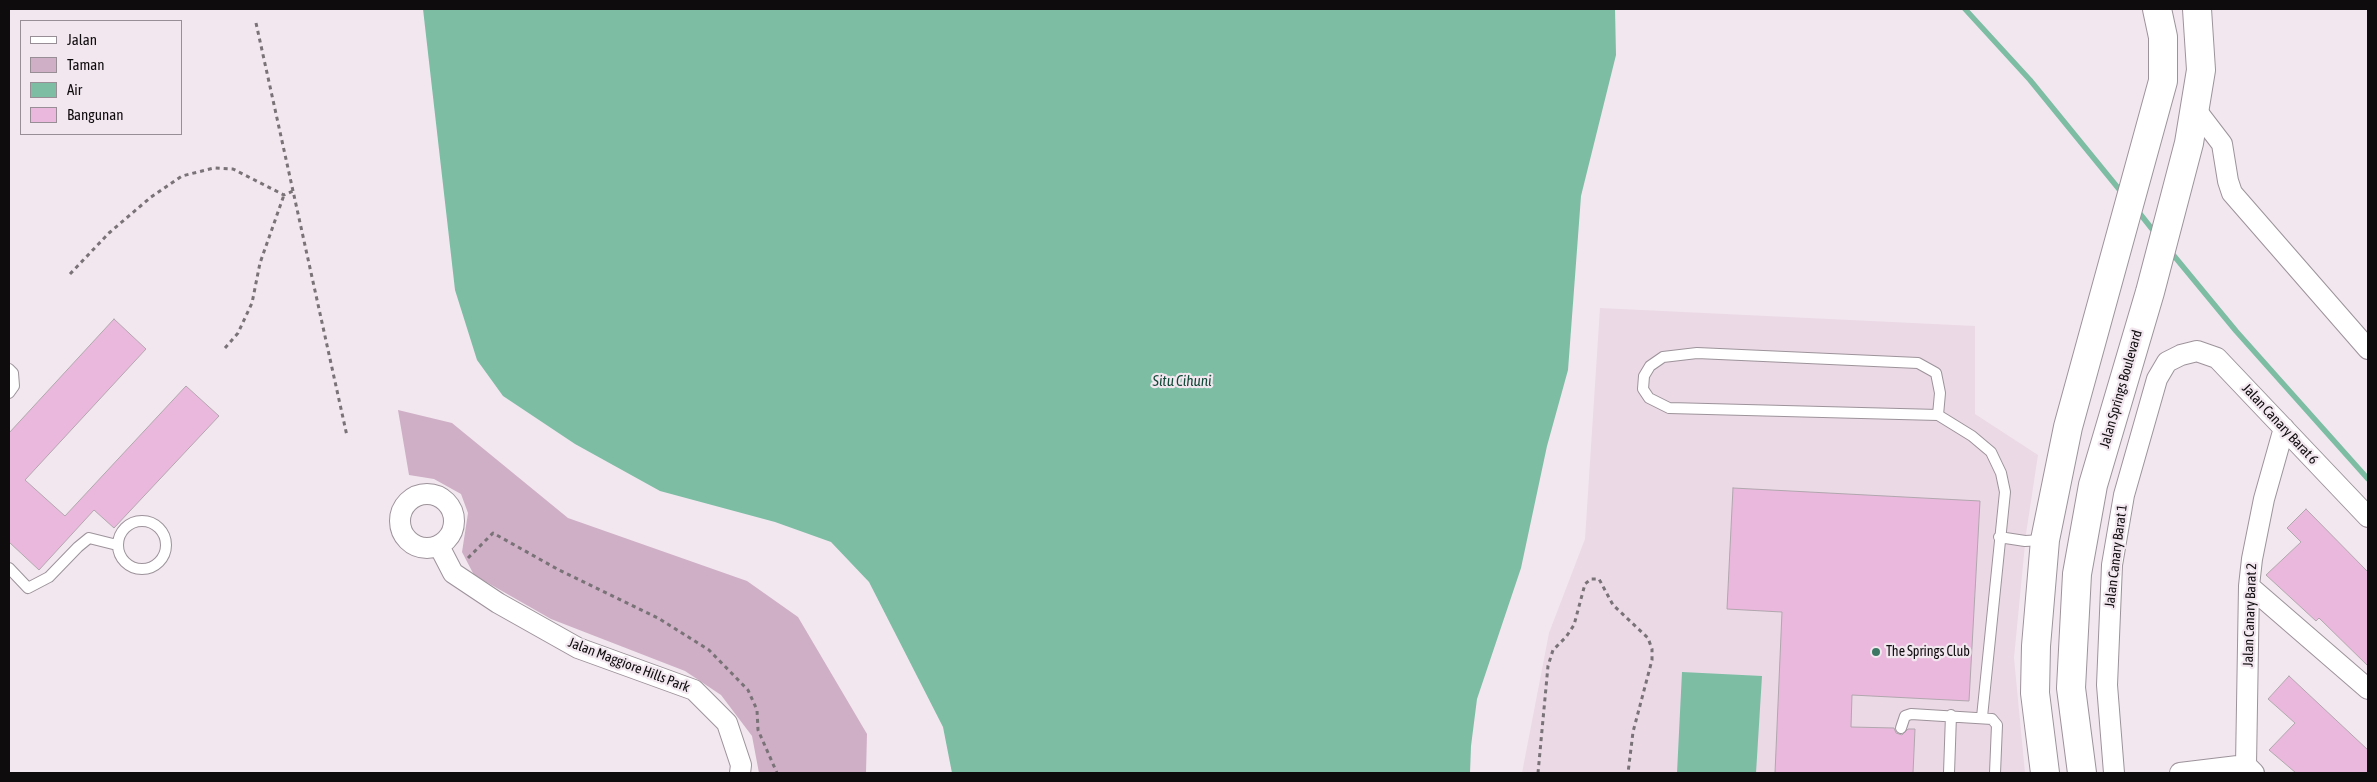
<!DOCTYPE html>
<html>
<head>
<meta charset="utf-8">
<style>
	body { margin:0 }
	#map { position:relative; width:2377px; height:782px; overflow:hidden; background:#f2e7ef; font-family:"Asap Condensed",sans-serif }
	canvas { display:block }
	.frame { position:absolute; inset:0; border:10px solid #0f0c0e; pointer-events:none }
	.legend { position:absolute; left:20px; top:20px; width:162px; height:115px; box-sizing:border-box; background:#f2e7ef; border:1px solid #978f95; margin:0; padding:6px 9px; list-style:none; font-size:15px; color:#0f0c0e }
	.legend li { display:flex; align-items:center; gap:10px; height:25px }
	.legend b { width:25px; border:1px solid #978f95 }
</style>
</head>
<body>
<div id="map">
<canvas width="2377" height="782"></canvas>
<div class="frame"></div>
<ul class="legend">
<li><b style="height:6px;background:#fff"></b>Jalan</li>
<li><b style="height:14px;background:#cfafc6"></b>Taman</li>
<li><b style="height:14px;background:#7cbda4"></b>Air</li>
<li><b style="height:14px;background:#ebb8dd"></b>Bangunan</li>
</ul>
</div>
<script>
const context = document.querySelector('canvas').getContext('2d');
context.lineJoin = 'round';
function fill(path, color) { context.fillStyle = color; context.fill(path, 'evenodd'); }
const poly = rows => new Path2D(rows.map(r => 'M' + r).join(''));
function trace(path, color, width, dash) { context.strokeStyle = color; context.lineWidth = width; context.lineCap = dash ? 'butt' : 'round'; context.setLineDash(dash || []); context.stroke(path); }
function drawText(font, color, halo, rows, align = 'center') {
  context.font = font + ' "Asap Condensed",sans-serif'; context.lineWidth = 4.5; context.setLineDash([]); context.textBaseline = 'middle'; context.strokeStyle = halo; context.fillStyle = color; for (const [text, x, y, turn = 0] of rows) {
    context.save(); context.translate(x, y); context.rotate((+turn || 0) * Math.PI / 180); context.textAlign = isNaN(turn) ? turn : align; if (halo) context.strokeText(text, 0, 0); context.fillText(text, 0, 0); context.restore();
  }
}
fill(poly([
	[1600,308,1975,326,1975,414,2038,455,2026,534,2014,658,2025,773,1522,773,1549,633,1585,539]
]), '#ebd9e6');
fill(poly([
	[398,410,452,423,568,518,747,581,798,617,867,734,866,773,759,773,752,736,721,695,685,671,551,619,474,575,462,552,468,513,461,494,434,479,409,475]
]), '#cfafc6');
fill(poly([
	[423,9,1615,9,1616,55,1581,196,1568,370,1547,446,1521,568,1477,699,1471,746,1470,773,952,773,943,727,869,582,831,542,775,522,660,491,575,444,503,396,477,360,455,290],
	[1682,672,1762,676,1756,773,1677,773]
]), '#7cbda4');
trace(poly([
	[1965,9,2030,80,2123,194],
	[2137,210,2156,234],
	[2170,251,2236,331,2368,479]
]), '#7cbda4', 5.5);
const building = poly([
	[114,319,146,349,25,480,65,516,186,386,219,416,114,528,94,510,39,570,9,542,9,433,114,319],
	[1733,488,1980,501,1969,701,1852,695,1851,727,1894,728,1896,733,1902,735,1908,729,1915,729,1913,773,1775,773,1782,612,1727,609,1733,488],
	[2306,509,2368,572,2368,666,2319,618,2316,621,2266,575,2301,542,2287,528,2306,509],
	[2289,676,2368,750,2368,773,2296,773,2269,750,2295,723,2268,699,2289,676]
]);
fill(building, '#ebb8dd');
trace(building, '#b1a7ae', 1);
const service = poly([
	[9,369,13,373,14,386,9,393],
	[1938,415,1940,393,1936,373,1918,363,1697,353,1663,357,1650,366,1644,376,1643,389,1649,398,1669,408,1938,415,1972,436,1991,452,2001,473,2005,492,1982,717],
	'118 545a24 24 0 1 1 48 0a24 24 0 1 1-48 0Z',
	[1999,537,2025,541,2043,540],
	[9,568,28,588,49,577,78,547,89,538,117,545],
	[1901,728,1905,716,1911,714,1992,719,1997,725,1995,773],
	[1949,773,1951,715]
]);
const minor = poly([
	[2196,110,2222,144,2228,181,2232,193,2368,349],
	'400 521a27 27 0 1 1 54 0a27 27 0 1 1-54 0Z',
	[439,546,453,573,498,603,578,648,694,690,727,723,741,765,740,773],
	[2249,586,2368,689],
	[2114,773,2107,685,2112,565,2124,495,2157,379,2167,362,2181,355,2197,351,2217,358,2368,517],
	[2180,773,2246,765],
	[2254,773,2246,765,2249,586,2252,559,2264,499,2284,428]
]);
const secondary = poly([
	[2045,773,2035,693,2036,646,2045,540,2068,427,2163,81,2163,37,2157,9],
	[2082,773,2071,688,2077,574,2093,485,2150,292,2189,143,2201,70,2197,9]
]);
trace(service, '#9d939a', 12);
trace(minor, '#9d939a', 22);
trace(secondary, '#9d939a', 30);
trace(poly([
	[256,23,347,436],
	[70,274,109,233,151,197,182,176,214,168,233,169,284,195,293,191],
	[225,348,238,333,252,303,260,263,284,195],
	[468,558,493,533,559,570,658,618,709,650,748,690,757,710,758,730,777,773],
	[1538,773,1548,666,1553,650,1566,637,1574,625,1585,584,1591,579,1599,579,1613,605,1648,638,1652,649,1652,660,1633,732,1628,773]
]), '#797277', 3, [4, 4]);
trace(service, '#fff', 10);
trace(minor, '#fff', 20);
trace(secondary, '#fff', 28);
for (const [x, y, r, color] of [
	[1876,652,5,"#3b7762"]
]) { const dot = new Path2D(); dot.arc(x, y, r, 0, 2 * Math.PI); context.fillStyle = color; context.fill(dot); trace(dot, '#f2e7ef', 2); }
drawText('14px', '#0f0c0e', '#f2e7ef', [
	["Jalan Springs Boulevard",2121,389,-74],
	["Jalan Canary Barat 6",2280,424,47],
	["Jalan Canary Barat 1",2116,556,-83],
	["Jalan Canary Barat 2",2250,615,-88],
	["Jalan Maggiore Hills Park",629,665,21]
]);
drawText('14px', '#0f0c0e', '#f2e7ef', [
	["The Springs Club",1886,652]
], 'left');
drawText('italic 15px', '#114837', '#f2e7ef', [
	["Situ Cihuni",1182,381]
]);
</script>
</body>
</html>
